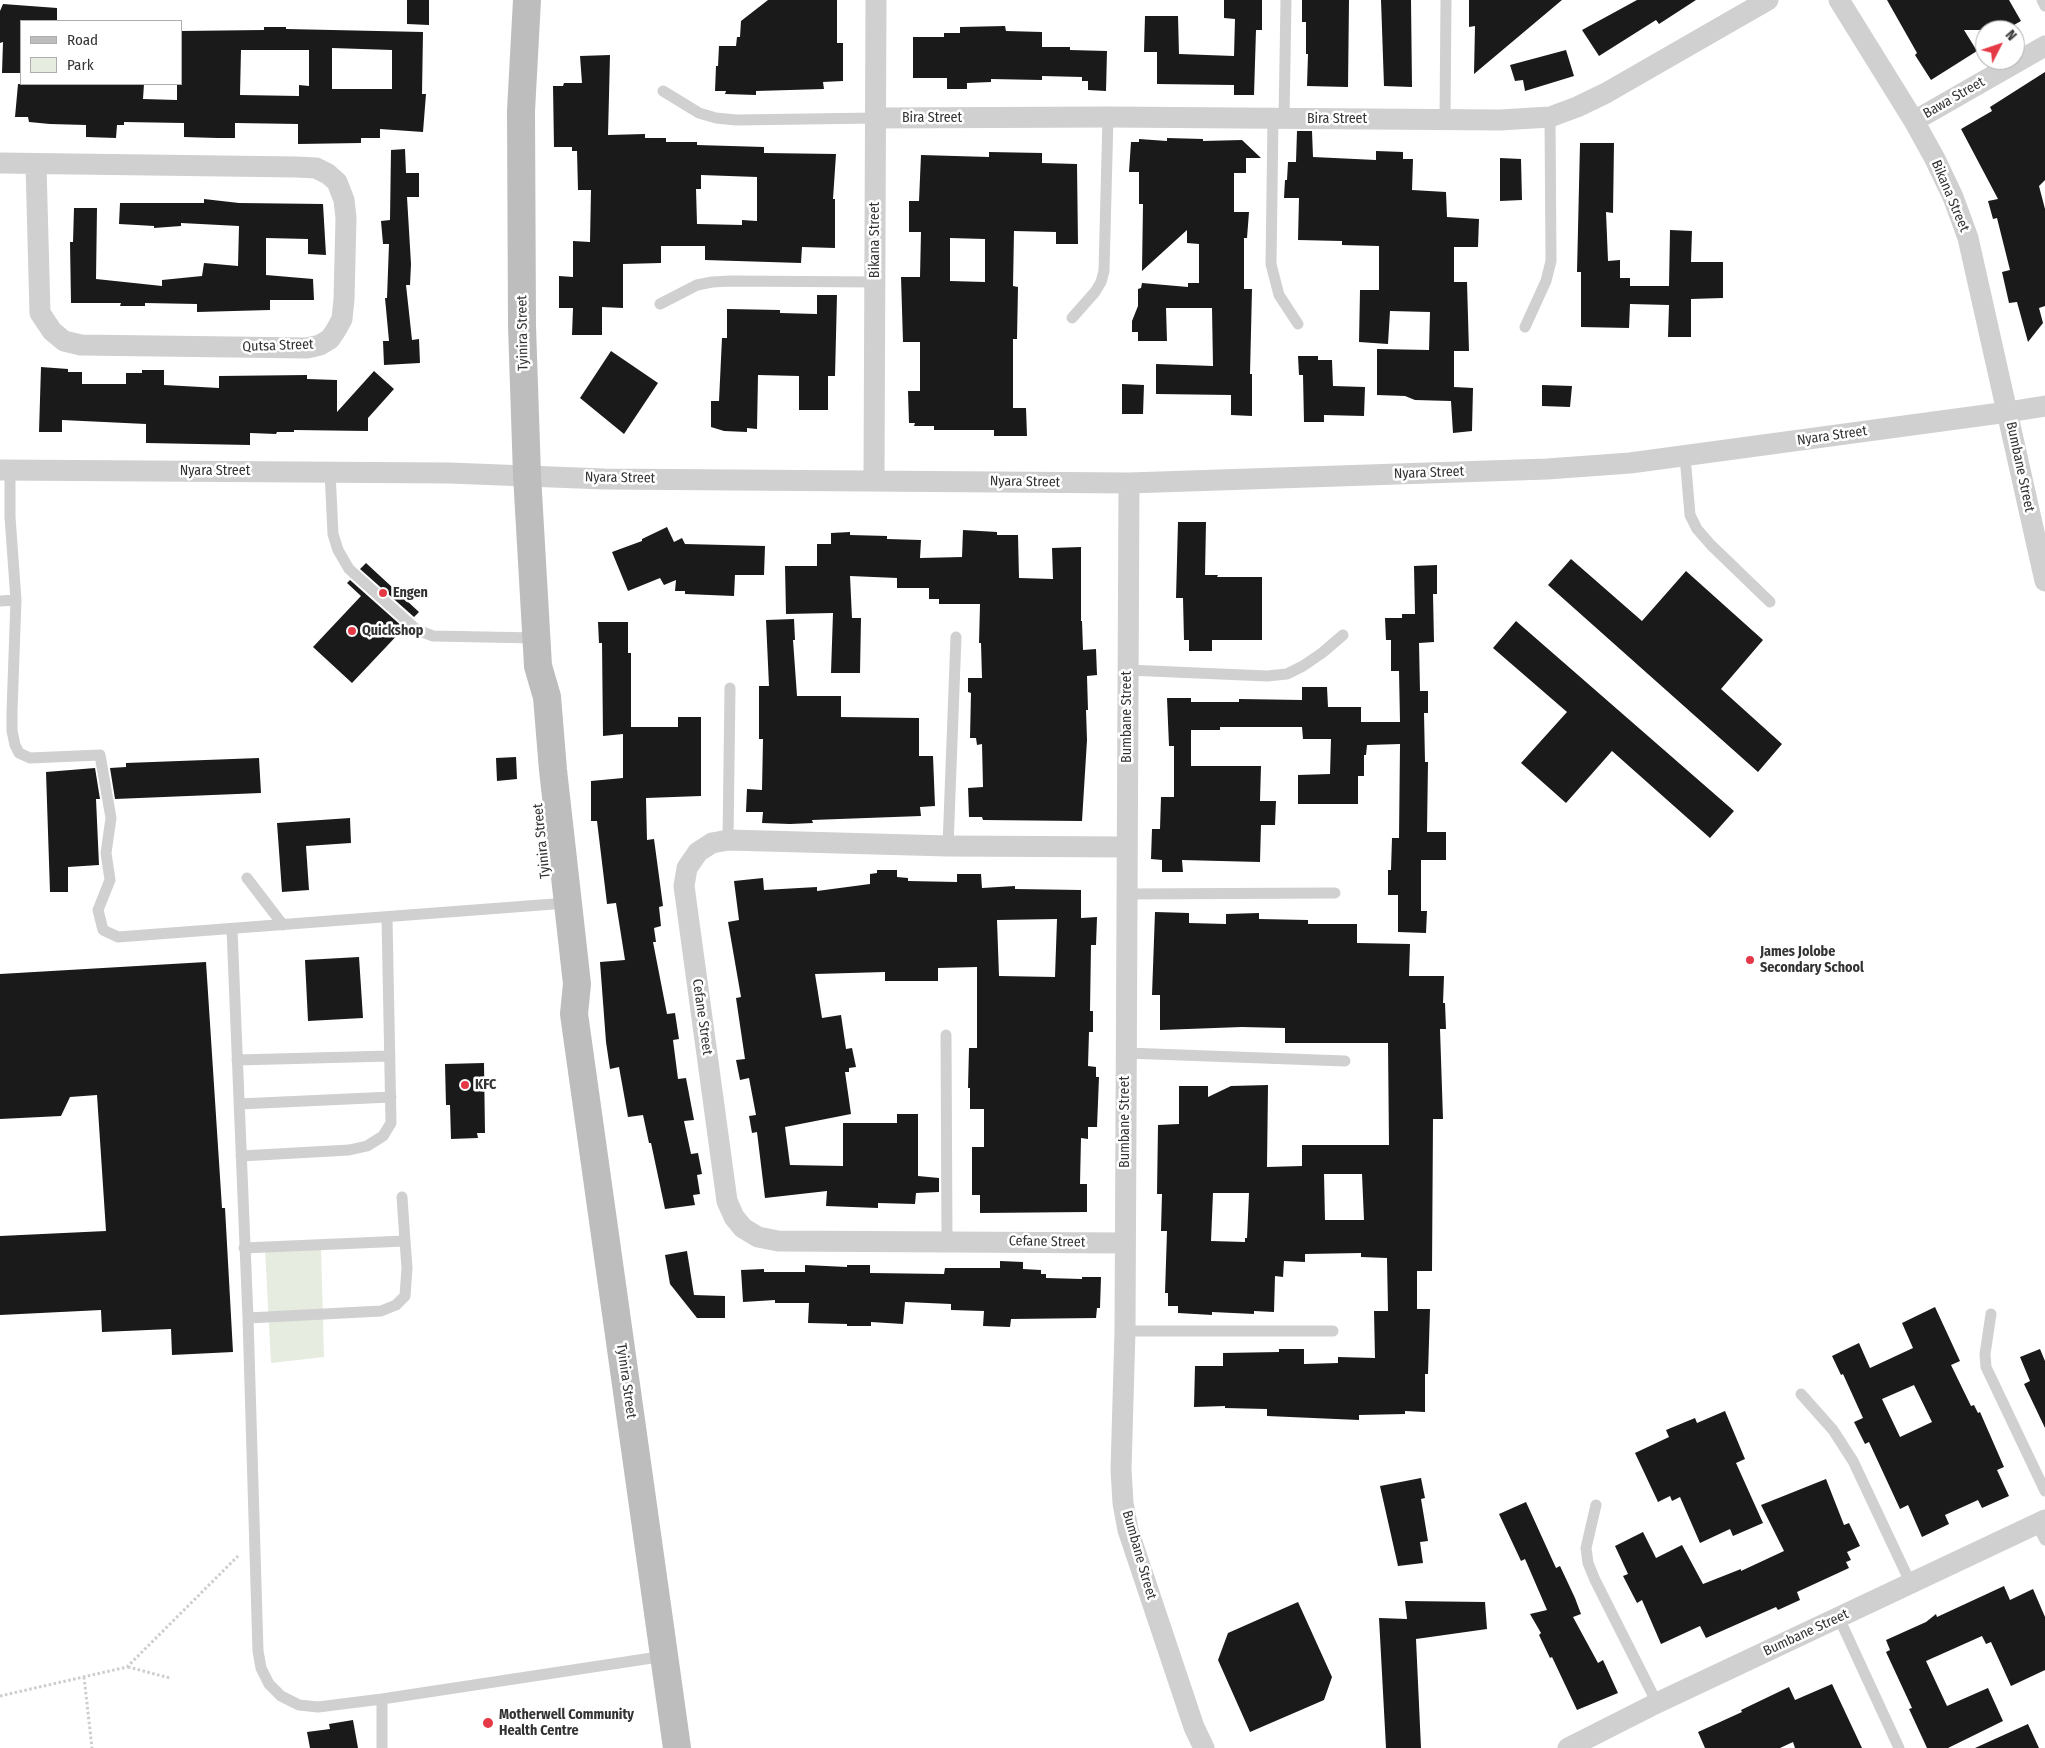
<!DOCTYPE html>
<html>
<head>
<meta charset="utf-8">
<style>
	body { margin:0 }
	#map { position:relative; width:2045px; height:1748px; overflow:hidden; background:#fff; font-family:"Fira Sans Condensed",sans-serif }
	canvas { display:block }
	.legend { position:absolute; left:20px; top:20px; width:162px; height:65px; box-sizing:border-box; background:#fff; border:1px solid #adadad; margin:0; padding:6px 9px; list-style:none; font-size:15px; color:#333 }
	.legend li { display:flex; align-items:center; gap:10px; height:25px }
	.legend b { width:25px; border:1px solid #adadad }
	.north { position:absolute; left:1975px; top:20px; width:50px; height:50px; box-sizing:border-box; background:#fff; border:1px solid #adadad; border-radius:50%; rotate:49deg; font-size:14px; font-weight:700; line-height:20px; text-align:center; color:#333 }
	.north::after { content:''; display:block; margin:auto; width:18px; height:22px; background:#e63946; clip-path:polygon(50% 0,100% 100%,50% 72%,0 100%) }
</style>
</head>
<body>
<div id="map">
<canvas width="2045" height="1748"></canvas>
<ul class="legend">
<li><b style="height:6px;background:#bdbdbd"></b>Road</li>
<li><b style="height:14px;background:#e6ecdf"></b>Park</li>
</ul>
<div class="north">N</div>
</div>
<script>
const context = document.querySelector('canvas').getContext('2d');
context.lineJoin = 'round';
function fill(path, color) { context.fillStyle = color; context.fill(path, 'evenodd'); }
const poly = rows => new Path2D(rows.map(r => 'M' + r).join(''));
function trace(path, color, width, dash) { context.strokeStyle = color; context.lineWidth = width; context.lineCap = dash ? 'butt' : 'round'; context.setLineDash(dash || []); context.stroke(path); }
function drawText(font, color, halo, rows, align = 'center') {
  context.font = font + ' "Fira Sans Condensed",sans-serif'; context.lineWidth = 5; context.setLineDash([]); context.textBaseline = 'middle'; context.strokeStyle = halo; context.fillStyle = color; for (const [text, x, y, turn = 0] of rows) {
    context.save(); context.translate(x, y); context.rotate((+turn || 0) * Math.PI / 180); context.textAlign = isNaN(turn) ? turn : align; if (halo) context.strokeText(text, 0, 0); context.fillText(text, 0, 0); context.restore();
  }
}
fill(poly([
	[321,1247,324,1357,271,1363,265,1249]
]), '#e6ecdf');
fill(poly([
	[407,0,429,0,429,25,407,24],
	[768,0,837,0,837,43,843,43,843,81,823,82,824,89,756,91,756,95,725,94,726,91,715,91,716,66,718,66,719,46,736,46,737,37,740,37,741,21],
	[1224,0,1262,0,1262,30,1256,30,1254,95,1234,95,1234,85,1157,84,1157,52,1144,52,1145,16,1178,16,1179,54,1234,56,1235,19,1224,18],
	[1302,0,1349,0,1348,87,1307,86,1308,54,1306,54,1306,22,1302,22],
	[1381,0,1411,0,1412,87,1384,86],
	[1469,0,1562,0,1474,74,1475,26,1469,27],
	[1637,0,1696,0,1659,24,1656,20,1599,56,1582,30],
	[1887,0,2009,0,2021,21,2005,30,1964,30,1977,51,1931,80,1915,55,1917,53],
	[3,4,57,8,57,21,21,21,21,73,2,73,3,42,0,43,0,11],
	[1005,26,1006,31,1042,32,1042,47,1070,47,1070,50,1107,51,1106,91,1088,90,1088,81,1082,81,1082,77,1042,76,1042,80,991,79,991,82,967,83,967,89,947,89,947,78,913,78,913,37,944,37,944,33,960,33,960,27],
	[264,27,286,27,286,29,423,32,422,94,426,94,423,132,380,129,380,138,361,138,361,143,298,144,298,124,235,123,235,138,217,138,184,137,184,123,124,122,124,125,117,125,116,138,86,137,86,125,50,124,29,122,28,117,15,117,18,84,144,84,143,99,177,100,177,84,181,84,181,31,264,30],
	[332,48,392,50,392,89,332,89],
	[241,50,309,50,309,86,299,85,299,96,240,95],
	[1566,50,1574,76,1525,91,1523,80,1515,81,1510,65],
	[610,55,608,135,645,134,645,138,666,138,666,142,697,142,697,145,764,147,764,153,836,154,833,199,835,199,835,248,802,247,801,263,705,260,705,246,661,246,661,263,623,264,623,308,602,307,602,335,572,335,573,308,559,308,559,276,573,277,573,241,590,242,591,190,578,190,577,151,572,151,572,147,554,147,553,86,563,86,564,83,582,83,580,56],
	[701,175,757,177,757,221,742,220,742,225,697,224,696,189,701,189],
	[2045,72,2045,180,2039,186,2045,209,2045,306,2039,308,2043,323,2028,342,2017,302,2009,303,2002,272,2010,270,1997,218,1993,219,1988,201,1998,199,1961,129,1992,111,1990,107],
	[1297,131,1312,131,1313,157,1376,160,1376,151,1403,152,1403,159,1413,159,1412,190,1446,192,1447,217,1479,219,1478,247,1454,247,1454,282,1467,282,1469,351,1454,351,1454,387,1473,388,1472,431,1453,433,1451,401,1415,400,1405,396,1377,395,1377,349,1429,350,1430,312,1390,311,1388,344,1359,342,1360,290,1379,290,1379,246,1342,245,1342,241,1298,240,1299,198,1284,198,1285,180,1287,180,1288,162,1296,162],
	[1167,138,1203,139,1203,141,1242,140,1261,158,1246,158,1246,173,1234,173,1234,212,1249,212,1247,238,1244,238,1244,289,1252,289,1250,374,1252,374,1252,416,1231,415,1231,395,1156,394,1156,364,1213,366,1212,308,1166,308,1167,341,1138,341,1138,332,1132,332,1132,321,1138,306,1138,289,1141,288,1142,283,1188,287,1188,283,1199,283,1199,244,1187,243,1187,230,1142,271,1143,204,1139,204,1139,172,1129,172,1131,142,1139,142,1139,139,1167,141],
	[1580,143,1614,143,1613,213,1606,212,1608,261,1620,260,1620,278,1630,278,1630,286,1669,286,1670,230,1692,231,1691,262,1723,262,1723,298,1691,299,1691,337,1668,337,1669,305,1630,304,1629,328,1581,327,1581,272,1577,272],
	[405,149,406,173,419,173,419,197,407,197,411,264,410,285,406,285,412,340,419,339,420,363,384,365,383,341,389,341,385,298,387,298,389,244,383,244,381,221,390,220,391,150],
	[989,152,1042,153,1042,163,1077,164,1078,244,1056,244,1056,232,1014,231,1013,286,1018,287,1017,339,1013,339,1013,408,1026,408,1027,436,994,436,994,430,934,430,934,426,914,426,915,423,909,423,908,391,920,391,920,342,903,342,901,277,920,277,921,232,909,232,909,201,919,201,921,155,989,157],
	[950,238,985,239,985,282,950,281],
	[1500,158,1521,159,1522,200,1500,201],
	[204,199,239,203,323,204,326,255,308,254,308,239,266,238,266,275,313,279,314,300,270,300,270,310,197,312,197,304,145,303,145,306,120,306,121,303,71,303,70,242,73,242,74,208,97,208,96,279,162,286,162,280,202,276,204,263,238,266,239,226,181,223,181,226,154,228,154,226,119,224,120,203,204,203],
	[817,295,837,295,835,376,828,376,828,410,799,410,799,376,758,375,757,429,747,428,747,432,724,431,711,427,711,401,719,401,722,338,727,338,727,309,780,310,780,313,817,314],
	[611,351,658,383,624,434,580,398],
	[1298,356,1318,356,1318,360,1332,360,1333,386,1365,387,1364,416,1324,415,1324,422,1304,422,1303,375,1299,375],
	[41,367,68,369,68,372,82,372,82,384,126,384,126,373,142,373,142,370,164,370,164,385,219,388,219,376,307,375,307,379,337,380,337,412,374,371,394,389,368,418,368,431,294,430,294,432,277,432,276,434,250,433,250,445,146,443,146,424,62,420,62,432,39,432],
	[1122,384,1144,385,1143,414,1122,414],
	[1542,385,1572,386,1570,407,1542,406],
	[1178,522,1206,522,1205,575,1218,575,1217,577,1262,577,1262,640,1212,640,1212,651,1189,651,1189,640,1184,640,1183,598,1176,598],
	[667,527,674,542,682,538,685,544,765,546,764,575,735,575,734,596,685,594,685,591,675,591,676,580,664,585,660,578,628,591,612,552,642,541,642,539],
	[963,530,997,532,997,535,1018,535,1019,578,1053,579,1052,548,1081,547,1081,621,1082,621,1083,650,1096,649,1097,675,1087,676,1088,710,1086,710,1087,740,1082,821,983,820,982,817,969,817,968,788,983,787,982,744,977,745,976,738,970,738,971,693,968,692,968,678,982,678,981,643,979,643,980,604,939,604,939,599,929,599,929,588,897,588,897,578,850,576,852,618,861,618,860,673,831,673,833,613,786,614,785,566,817,566,817,544,831,544,831,533,850,532,850,535,887,536,887,539,921,540,920,558,962,557],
	[1571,559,1642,621,1686,571,1763,640,1721,689,1782,744,1758,772,1548,585],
	[366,563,419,612,414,617,360,569],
	[1437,565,1437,594,1433,594,1434,642,1419,643,1420,691,1428,691,1428,713,1424,713,1425,762,1428,762,1427,832,1446,832,1446,860,1421,860,1421,911,1427,911,1426,933,1398,932,1398,895,1388,895,1388,870,1391,870,1392,838,1399,838,1400,744,1367,745,1366,755,1364,755,1364,776,1358,776,1358,804,1298,804,1298,775,1330,774,1331,739,1303,739,1302,727,1220,727,1220,730,1191,730,1191,766,1261,766,1260,801,1276,801,1275,825,1261,825,1260,862,1182,860,1183,872,1162,872,1162,860,1151,859,1152,829,1160,829,1161,797,1174,797,1174,746,1169,746,1167,698,1191,698,1191,702,1239,702,1239,699,1302,700,1302,687,1327,687,1328,707,1361,707,1361,722,1400,722,1399,671,1391,671,1391,640,1386,640,1385,618,1402,618,1402,614,1415,614,1414,566],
	[350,580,404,628,352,683,313,647,361,596,347,583],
	[794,619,795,640,793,640,797,696,841,696,841,717,919,718,919,756,933,756,935,806,920,807,921,816,812,820,813,823,790,824,762,823,763,812,746,812,747,789,762,790,763,739,759,739,759,686,769,686,766,620],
	[1516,621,1734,811,1710,838,1612,751,1566,803,1521,763,1567,712,1493,648],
	[598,622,628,622,628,653,631,653,631,727,678,727,678,717,701,717,701,796,646,798,647,840,654,839,663,906,659,907,661,926,654,928,656,942,653,942,667,1014,675,1013,679,1039,673,1040,678,1079,686,1078,694,1120,684,1121,691,1154,698,1153,702,1174,697,1175,700,1194,693,1195,695,1205,665,1209,651,1143,649,1143,643,1115,628,1117,619,1067,610,1069,606,1042,600,962,625,960,616,903,607,904,597,821,591,821,591,781,623,778,623,734,603,736,602,643,599,643],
	[516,757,517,779,497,781,496,758],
	[259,758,261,793,115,799,110,768,126,767,126,763],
	[95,768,100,799,96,799,99,865,68,867,68,892,50,892,46,772],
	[350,818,351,843,306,846,309,890,282,892,277,823],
	[877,870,897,870,897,877,908,878,908,881,957,882,957,874,981,874,982,888,1015,886,1015,889,1081,890,1081,918,1097,917,1096,945,1091,945,1090,1011,1093,1011,1093,1032,1089,1032,1088,1066,1096,1067,1096,1077,1099,1077,1097,1127,1088,1127,1088,1139,1081,1138,1080,1184,1087,1184,1087,1212,980,1213,980,1195,972,1195,972,1147,984,1147,984,1109,970,1109,970,1088,968,1088,969,1048,977,1048,977,967,938,968,938,981,885,981,885,972,815,974,822,1018,841,1015,846,1049,852,1048,856,1067,849,1068,849,1072,845,1072,851,1114,785,1127,790,1165,843,1166,843,1123,897,1123,897,1114,918,1114,918,1176,939,1178,939,1192,916,1193,915,1204,878,1203,878,1208,826,1206,827,1191,765,1198,757,1132,752,1133,749,1116,756,1115,749,1078,740,1080,736,1060,745,1059,736,998,741,997,728,922,739,920,734,881,763,878,764,890,817,887,817,891,870,884,870,874,877,873],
	[1057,919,1055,977,999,976,997,920],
	[1155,912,1189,913,1189,923,1226,924,1226,914,1259,913,1259,919,1308,920,1308,924,1357,924,1357,943,1410,944,1409,976,1444,976,1443,1003,1445,1003,1446,1029,1440,1029,1443,1119,1433,1119,1432,1271,1417,1271,1417,1309,1430,1309,1428,1374,1425,1374,1425,1412,1405,1411,1405,1414,1359,1415,1359,1420,1267,1416,1267,1409,1225,1408,1225,1406,1194,1407,1195,1366,1223,1366,1223,1353,1279,1352,1279,1349,1304,1349,1304,1364,1338,1363,1338,1357,1375,1358,1374,1311,1388,1311,1387,1258,1361,1257,1361,1253,1305,1254,1305,1262,1284,1261,1283,1277,1275,1276,1274,1312,1254,1311,1254,1314,1212,1312,1212,1315,1178,1313,1178,1306,1168,1306,1168,1293,1165,1293,1167,1231,1161,1231,1162,1194,1157,1194,1158,1125,1179,1124,1179,1086,1208,1086,1208,1097,1231,1086,1268,1085,1267,1167,1302,1166,1302,1145,1389,1145,1388,1043,1285,1043,1285,1028,1242,1027,1160,1030,1160,995,1152,995],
	[1324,1174,1362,1174,1364,1220,1325,1220],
	[1213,1193,1249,1193,1247,1238,1245,1238,1245,1242,1211,1241],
	[359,957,363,1018,308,1021,305,960],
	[206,962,222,1208,225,1208,233,1352,172,1355,171,1329,102,1332,101,1310,0,1315,0,1236,106,1231,97,1095,70,1097,61,1116,0,1119,0,974],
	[484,1063,485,1133,477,1133,478,1138,451,1139,450,1105,446,1105,445,1064],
	[687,1251,694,1295,725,1296,725,1318,697,1318,670,1284,665,1255],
	[1000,1261,1023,1262,1023,1269,1041,1270,1041,1274,1046,1274,1046,1278,1082,1279,1082,1277,1101,1277,1100,1308,1097,1308,1096,1318,1011,1319,1010,1327,983,1326,984,1311,951,1310,951,1304,905,1302,903,1324,871,1322,871,1326,847,1326,847,1324,808,1323,809,1303,775,1303,775,1300,743,1302,741,1270,764,1269,764,1272,805,1272,805,1265,847,1267,847,1265,870,1265,870,1273,944,1274,945,1268,1000,1268],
	[1935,1307,1960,1361,1951,1365,1971,1406,1974,1405,1978,1413,1980,1412,2004,1467,1997,1470,2009,1496,1982,1508,1978,1500,1945,1515,1949,1524,1922,1537,1908,1505,1900,1509,1869,1442,1865,1444,1854,1422,1863,1418,1843,1374,1841,1375,1832,1356,1859,1343,1870,1368,1913,1348,1902,1323],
	[1914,1385,1932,1422,1900,1437,1882,1399],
	[2040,1349,2045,1361,2045,1428,2024,1384,2030,1381,2020,1357],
	[1725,1411,1745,1459,1736,1463,1763,1523,1733,1536,1730,1529,1700,1543,1680,1497,1672,1501,1670,1496,1658,1502,1635,1453,1669,1437,1666,1430,1695,1418,1697,1423],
	[1421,1478,1425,1498,1421,1499,1428,1541,1420,1542,1423,1563,1398,1566,1380,1486],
	[1826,1479,1844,1525,1849,1523,1860,1546,1847,1552,1851,1560,1846,1562,1849,1568,1797,1592,1800,1600,1778,1610,1776,1607,1706,1638,1700,1626,1661,1644,1642,1600,1637,1603,1623,1576,1628,1574,1615,1546,1643,1532,1656,1558,1682,1545,1703,1584,1741,1569,1741,1571,1784,1551,1761,1505],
	[1526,1502,1556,1568,1560,1566,1575,1598,1581,1614,1573,1617,1598,1663,1603,1660,1618,1693,1577,1710,1552,1657,1550,1658,1539,1635,1541,1633,1530,1614,1547,1610,1525,1559,1521,1561,1499,1514],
	[2004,1586,2010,1600,2033,1589,2045,1617,2045,1670,2011,1686,1991,1642,1986,1644,1982,1636,1926,1661,1947,1706,1988,1688,2003,1721,1948,1748,1927,1748,1909,1709,1912,1708,1886,1652,1890,1650,1886,1640,1926,1622,1936,1614,1937,1617],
	[1405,1601,1485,1602,1487,1629,1416,1639,1421,1748,1386,1748,1379,1618,1407,1619],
	[1298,1602,1332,1677,1324,1700,1250,1732,1218,1660,1228,1633],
	[1832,1684,1862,1748,1795,1748,1793,1742,1780,1748,1705,1748,1698,1732,1742,1712,1741,1710,1789,1687,1795,1700],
	[353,1720,358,1748,310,1748,307,1732,330,1729,329,1724],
	[2028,1724,2039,1748,1975,1748]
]), '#1a1a1a');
trace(poly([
	[128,1667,170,1678],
	[84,1677,92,1748],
	[0,1696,127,1667,238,1556]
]), '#cdcdcd', 3, [2.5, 2.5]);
trace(poly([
	[2042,0,2045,6],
	[663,91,699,113,716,118,736,120,876,118],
	[1273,119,1271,264,1279,295,1298,324],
	[1284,119,1286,0],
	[1445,120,1446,0],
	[660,304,697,285,712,282,731,281,875,282],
	[1072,318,1095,292,1101,282,1104,271,1108,117],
	[1525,327,1546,281,1551,261,1550,117],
	[1685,456,1690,515,1697,529,1711,545,1770,602],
	[10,470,10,517,16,600,12,711,12,731,15,745,19,753,30,758,100,755,111,818,106,853,110,880,98,910,103,930,118,937,567,903],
	[330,472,333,534,338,550,349,569,417,630,433,636,537,638],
	[0,601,16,600],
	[1127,670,1267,676,1287,674,1303,666,1322,653,1343,635],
	[728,840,730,688],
	[948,846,956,637],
	[247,878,283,925],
	[1127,894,1335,893],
	[232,929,248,1318,258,1651,261,1668,269,1684,281,1696,299,1705,318,1707,382,1699,665,1656],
	[946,1035,947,1241],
	[1126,1053,1345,1061],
	[237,1060,390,1056],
	[239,1104,391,1097],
	[241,1156,349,1150,367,1146,383,1136,391,1123,387,917],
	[402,1197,405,1241],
	[244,1248,405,1241,407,1268,405,1296,396,1305,381,1311,248,1318],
	[1991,1314,1985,1354,1986,1367,2045,1491],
	[1125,1331,1333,1331],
	[1801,1394,1833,1430,1853,1461,1911,1584],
	[1596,1505,1586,1548,1588,1563,1595,1580,1657,1703],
	[2037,1524,2045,1540],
	[1839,1618,1899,1748],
	[382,1699,382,1748]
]), '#d0d0d0', 11);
trace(poly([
	[1839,0,1914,121,1935,159,1953,197,1968,238,2045,581],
	[876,118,1108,117,1500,120,1550,117,1577,107,1606,93,1768,0],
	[1914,121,2045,46],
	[0,163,296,167,316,168,328,174,337,182,344,200,346,218,344,299,342,319,336,330,330,339,320,345,307,348,81,345,64,341,52,331,40,313,36,165],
	[0,470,449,473,604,479,1129,483,1547,469,1630,463,2008,412,2045,406],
	[874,480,876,0],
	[1129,483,1125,1331,1121,1470,1123,1503,1128,1530,1194,1727,1204,1748],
	[1124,1243,778,1241,758,1237,743,1228,734,1217,727,1201,684,886,687,868,698,852,712,843,728,840,948,846,1127,847],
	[1568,1748,1657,1703,2045,1520]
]), '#d0d0d0', 21);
trace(poly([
	[527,0,521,111,522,326,527,475,538,666,547,697,553,770,577,984,574,1014,677,1748]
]), '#bdbdbd', 28);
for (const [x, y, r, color] of [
	[383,593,5,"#e63946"],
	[352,631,5,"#e63946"],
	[1750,960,5,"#e63946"],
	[465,1085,5,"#e63946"],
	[488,1723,6,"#e63946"]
]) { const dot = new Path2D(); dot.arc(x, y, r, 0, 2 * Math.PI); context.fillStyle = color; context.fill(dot); trace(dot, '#fff', 2); }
drawText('14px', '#333', '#fff', [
	["Bawa Street",1954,98,-30],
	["Bira Street",932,118],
	["Bira Street",1337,119],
	["Bikana Street",1950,196,67],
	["Bikana Street",875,240,-90],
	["Tyinira Street",523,333,-91],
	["Qutsa Street",278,346,-2],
	["Nyara Street",1832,436,-8],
	["Bumbane Street",2020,467,78],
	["Nyara Street",215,471],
	["Nyara Street",1429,473,-2],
	["Nyara Street",620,478,1],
	["Nyara Street",1025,482,1],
	["Bumbane Street",1127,717,-90],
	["Tyinira Street",542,841,-96],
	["Cefane Street",702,1017,82],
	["Bumbane Street",1125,1122,-90],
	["Cefane Street",1047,1242,1],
	["Tyinira Street",626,1381,82],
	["Bumbane Street",1139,1555,74],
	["Bumbane Street",1806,1633,-25]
]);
drawText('bold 14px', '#333', '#fff', [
	["Engen",393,593],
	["Quickshop",362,631],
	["James Jolobe",1760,952],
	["Secondary School",1760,968],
	["KFC",475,1085],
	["Motherwell Community",499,1715],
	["Health Centre",499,1731]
], 'left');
</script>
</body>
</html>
